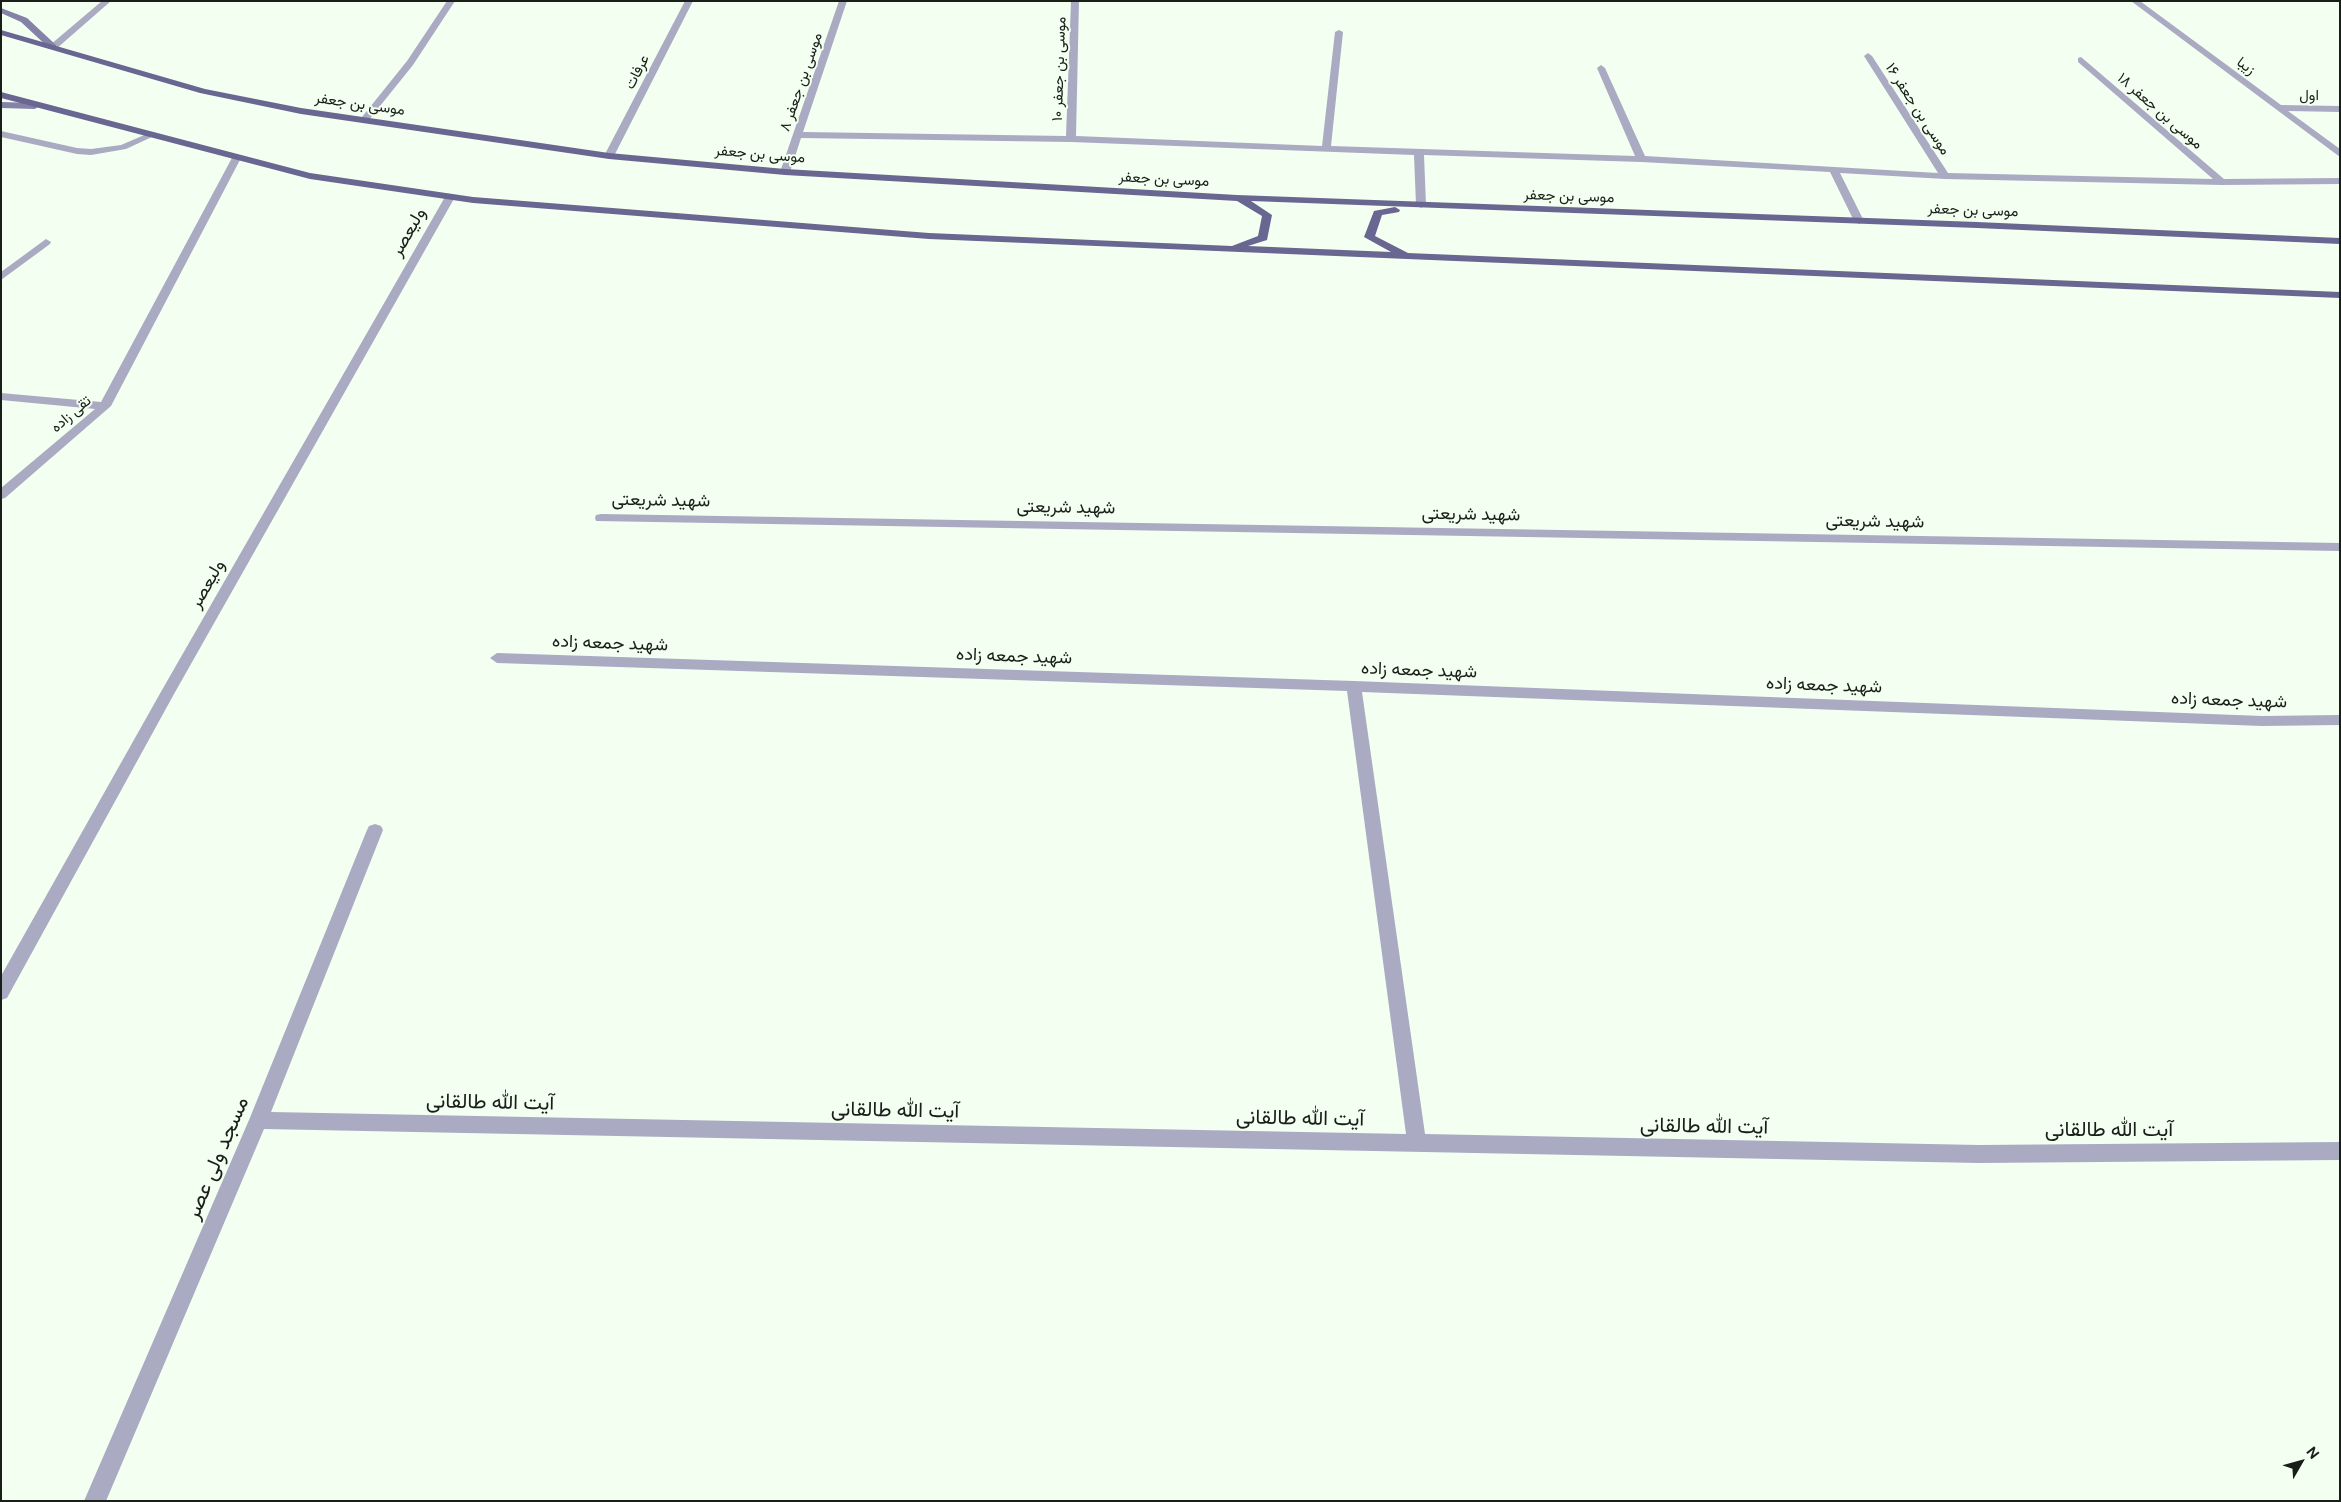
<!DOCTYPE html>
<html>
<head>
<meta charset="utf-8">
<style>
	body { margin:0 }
	#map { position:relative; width:2341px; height:1502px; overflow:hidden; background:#f3fff1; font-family:"Public Sans",sans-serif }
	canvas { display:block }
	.frame { position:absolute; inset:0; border:2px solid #191e18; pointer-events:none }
	.north { position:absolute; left:2276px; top:1437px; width:50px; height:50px; -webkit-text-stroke:4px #f3fff1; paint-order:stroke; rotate:52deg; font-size:14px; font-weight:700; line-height:20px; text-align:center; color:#191e18 }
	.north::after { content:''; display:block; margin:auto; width:18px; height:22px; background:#191e18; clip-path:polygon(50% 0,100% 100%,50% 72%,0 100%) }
</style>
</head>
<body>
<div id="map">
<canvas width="2341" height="1502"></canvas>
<div class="frame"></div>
<div class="north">N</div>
</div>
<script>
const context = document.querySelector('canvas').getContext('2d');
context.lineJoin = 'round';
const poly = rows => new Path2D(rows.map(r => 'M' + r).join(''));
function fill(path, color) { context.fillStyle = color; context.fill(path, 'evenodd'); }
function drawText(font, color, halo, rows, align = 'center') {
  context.font = font + ' "Public Sans",Vazirmatn,sans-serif'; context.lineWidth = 4; context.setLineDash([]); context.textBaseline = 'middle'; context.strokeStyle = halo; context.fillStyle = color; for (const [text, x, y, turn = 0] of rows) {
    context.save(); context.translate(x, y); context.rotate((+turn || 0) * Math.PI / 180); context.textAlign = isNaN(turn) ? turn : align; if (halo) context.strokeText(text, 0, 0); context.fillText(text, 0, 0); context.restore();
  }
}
fill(poly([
	[1,131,77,148,91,149,121,145,149,133,154,136,126,149,91,155,77,154,1,137,1,131],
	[450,194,455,197,174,694,7,998,1,1000,1,976,162,690,445,197,450,194]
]), '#aaaac3');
fill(poly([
	[102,1,111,1,56,49,50,49,50,45,102,1],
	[447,1,455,1,413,65,368,121,362,121,362,117,407,61,447,1],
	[685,1,693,1,614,156,606,158,604,156,685,1],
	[839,1,847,1,803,132,1066,136,1071,1,1079,1,1076,136,1322,146,1335,32,1339,30,1343,32,1331,146,1635,156,1597,68,1601,65,1605,68,1645,156,1938,173,1864,56,1868,53,1872,56,1948,173,2213,179,2078,62,2078,58,2081,57,2224,179,2340,178,2340,184,2222,185,1945,179,1840,173,1864,221,1859,224,1854,221,1830,172,1641,162,1424,155,1426,205,1421,208,1416,205,1414,155,1071,142,801,138,790,172,782,174,780,172,839,1],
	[2131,1,2140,1,2281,105,2340,106,2340,112,2288,111,2340,149,2340,157,2131,1],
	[233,156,241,158,111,406,5,498,1,499,1,488,95,409,1,400,1,393,101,402,233,156],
	[46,239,51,242,50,244,1,280,1,272,46,239],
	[601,514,2340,543,2340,551,596,521,595,518,596,515,601,514],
	[497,653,1354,681,2262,716,2340,715,2340,725,2262,726,1362,692,1425,1134,1979,1145,2340,1142,2340,1160,1979,1163,264,1129,106,1501,84,1501,249,1120,367,830,369,826,375,824,381,826,383,830,271,1112,1406,1134,1347,691,497,663,490,658,497,653]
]), '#aaaac3');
fill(poly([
	[1,8,27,18,56,45,56,49,50,49,21,22,1,13,1,8],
	[1,102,35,103,39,106,35,109,1,108,1,102]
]), '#8482a6');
fill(poly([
	[1,30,205,89,301,108,609,153,785,169,1237,195,1977,222,2340,238,2340,244,1977,228,1251,201,1272,215,1267,240,1248,246,1391,252,1364,237,1374,211,1395,207,1400,210,1399,212,1382,215,1375,236,1408,253,2340,292,2340,298,929,239,473,203,310,179,1,98,1,92,310,173,473,197,929,233,1232,246,1258,236,1262,216,1237,201,785,175,609,159,301,114,200,93,1,35,1,30]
]), '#696691');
drawText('15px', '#191e18', '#f3fff1', [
	["زیبا",2246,66,37],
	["موسی بن جعفر ۱۰",1059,69,-88],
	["عرفات",637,72,-63],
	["موسی بن جعفر ۸",801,82,-71],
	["اول",2309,95],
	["موسی بن جعفر",360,104,8],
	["موسی بن جعفر ۱۶",1918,109,57],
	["موسی بن جعفر ۱۸",2160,111,41],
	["موسی بن جعفر",760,154,5],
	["موسی بن جعفر",1164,179,3],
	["موسی بن جعفر",1569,196,2],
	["موسی بن جعفر",1973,210,2],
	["تقی زاده",71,414,-41]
]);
drawText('18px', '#191e18', '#f3fff1', [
	["ولیعصر",408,232,-60],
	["شهید شریعتی",661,500,1],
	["شهید شریعتی",1066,507,1],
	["شهید شریعتی",1471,514,1],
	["شهید شریعتی",1875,521,1],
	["ولیعصر",207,584,-60],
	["شهید جمعه زاده",610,643,2],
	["شهید جمعه زاده",1014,656,2],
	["شهید جمعه زاده",1419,670,2],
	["شهید جمعه زاده",1824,685,2],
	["شهید جمعه زاده",2229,700,2]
]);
drawText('21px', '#191e18', '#f3fff1', [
	["آیت الله طالقانی",490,1102,1],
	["آیت الله طالقانی",895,1110,1],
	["آیت الله طالقانی",1300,1118,1],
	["آیت الله طالقانی",1704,1126,1],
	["آیت الله طالقانی",2109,1130],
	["مسجد ولی عصر",217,1158,-67]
]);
</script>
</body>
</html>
